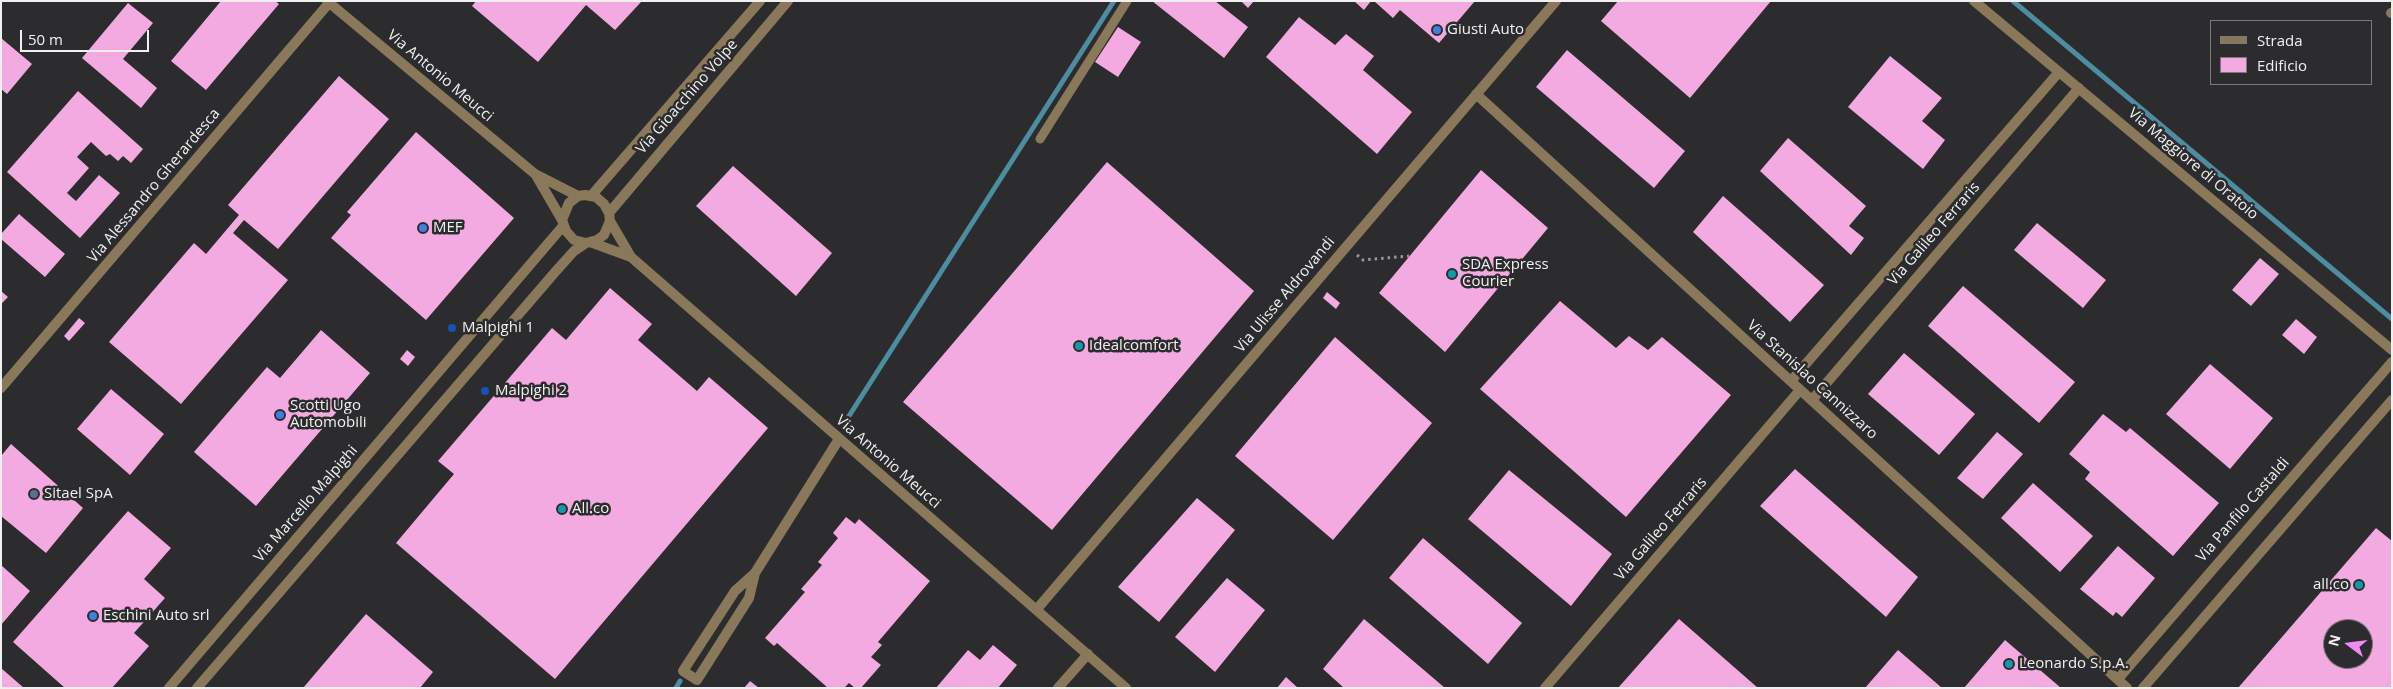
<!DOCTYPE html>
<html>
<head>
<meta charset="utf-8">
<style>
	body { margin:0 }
	#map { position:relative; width:2393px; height:689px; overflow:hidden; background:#2c2c2e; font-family:"Open Sans",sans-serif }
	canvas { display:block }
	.frame { position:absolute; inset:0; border:2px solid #f0f0f1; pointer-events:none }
	.legend { position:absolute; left:2210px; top:20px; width:162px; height:65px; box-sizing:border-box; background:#2c2c2e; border:1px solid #7a7a7c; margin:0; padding:6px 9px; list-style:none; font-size:15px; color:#f0f0f1 }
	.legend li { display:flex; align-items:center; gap:10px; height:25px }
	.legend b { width:25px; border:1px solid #7a7a7c }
	.north { position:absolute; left:2323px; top:619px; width:50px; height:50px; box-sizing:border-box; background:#2c2c2e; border:1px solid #7a7a7c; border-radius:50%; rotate:285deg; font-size:14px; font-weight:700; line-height:20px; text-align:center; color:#f0f0f1 }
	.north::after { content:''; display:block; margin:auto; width:18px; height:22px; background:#f28af3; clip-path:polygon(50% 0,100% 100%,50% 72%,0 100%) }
	.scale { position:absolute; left:20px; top:30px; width:129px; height:22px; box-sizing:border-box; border:2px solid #f0f0f1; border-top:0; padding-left:6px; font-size:15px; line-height:18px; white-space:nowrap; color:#f0f0f1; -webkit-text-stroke:4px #2c2c2e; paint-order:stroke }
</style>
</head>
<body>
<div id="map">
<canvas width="2393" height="689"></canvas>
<div class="frame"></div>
<ul class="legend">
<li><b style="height:6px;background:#897859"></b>Strada</li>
<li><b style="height:14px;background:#f3aae1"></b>Edificio</li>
</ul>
<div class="north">N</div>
<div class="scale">50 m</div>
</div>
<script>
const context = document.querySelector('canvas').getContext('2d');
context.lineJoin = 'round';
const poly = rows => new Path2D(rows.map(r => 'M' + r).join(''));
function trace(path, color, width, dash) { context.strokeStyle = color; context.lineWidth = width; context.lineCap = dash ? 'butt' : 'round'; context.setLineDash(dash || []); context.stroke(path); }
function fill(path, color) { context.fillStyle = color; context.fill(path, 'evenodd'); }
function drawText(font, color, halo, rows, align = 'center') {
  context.font = font + ' "Open Sans",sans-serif'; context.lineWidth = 5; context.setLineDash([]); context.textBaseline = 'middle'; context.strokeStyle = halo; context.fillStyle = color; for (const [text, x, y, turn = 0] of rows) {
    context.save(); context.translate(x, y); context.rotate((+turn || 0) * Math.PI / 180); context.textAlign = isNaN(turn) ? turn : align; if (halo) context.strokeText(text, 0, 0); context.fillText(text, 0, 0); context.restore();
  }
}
trace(poly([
	[2013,1,2392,319],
	[849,416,1114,1],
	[676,688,680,681]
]), '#4c8da2', 5);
fill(poly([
	[221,1,275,1,279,4,206,90,171,61],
	[476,1,642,1,615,30,586,5,538,62,472,6],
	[1152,1,1215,1,1248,27,1224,58],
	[1241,1,1254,1,1248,8],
	[1354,1,1371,1,1364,10],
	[1374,1,1475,1,1439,43,1400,10,1393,18],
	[1618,1,1771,1,1690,98,1601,21],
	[128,3,153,23,123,59,157,88,141,108,82,58],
	[1299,17,1335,45,1346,34,1374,56,1363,70,1412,112,1377,154,1266,57],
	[1118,27,1141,42,1118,77,1095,62],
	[1,38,32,64,7,94,1,89],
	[1567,50,1685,151,1654,188,1536,87],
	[1890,56,1942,98,1922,121,1945,140,1923,169,1848,107],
	[339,76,389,119,278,249,244,220,233,233,288,280,181,404,109,342,194,243,206,254,239,215,228,205],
	[78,91,143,149,131,163,123,156,118,161,110,154,106,156,91,142,77,157,89,168,67,193,76,201,99,175,120,193,80,238,7,172],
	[416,132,514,218,426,320,331,238,351,215,347,212],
	[1788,138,1866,206,1849,226,1864,238,1851,255,1760,171],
	[1107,162,1254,291,1052,530,903,402],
	[733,166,832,253,796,296,696,206],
	[1481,170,1548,228,1445,352,1379,293],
	[1723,196,1824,285,1790,322,1693,232],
	[19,214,65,254,45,277,1,239,1,234],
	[2037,223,2106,280,2083,308,2014,250],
	[2260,258,2279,274,2251,306,2232,290],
	[1963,286,2075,382,2039,423,1928,326],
	[610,288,652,324,638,340,697,391,709,377,768,428,555,679,396,543,454,474,438,461,552,328,566,340],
	[1,291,8,297,1,304],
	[1327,292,1340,303,1336,309,1323,298],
	[1560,301,1616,348,1629,336,1648,350,1662,337,1731,395,1626,517,1480,389],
	[79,318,85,323,69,341,64,336],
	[2296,319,2317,337,2304,354,2282,335],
	[321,330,370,373,256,506,194,452,267,367,280,378],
	[1335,337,1432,423,1333,540,1235,456],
	[407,350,415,357,408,366,400,359],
	[1904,353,1975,414,1939,455,1868,394],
	[2210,364,2273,418,2230,469,2166,414],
	[111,389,164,434,130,475,77,429],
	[2103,414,2126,432,2130,428,2219,503,2173,556,2085,479,2090,472,2069,454],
	[1997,432,2023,454,1983,499,1957,478],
	[11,444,83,508,46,553,1,516,1,456],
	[1795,469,1918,577,1886,617,1760,506],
	[1509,470,1612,554,1571,606,1468,519],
	[2033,483,2093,536,2060,572,2001,518],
	[1197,498,1235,530,1159,622,1118,587],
	[128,511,171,548,144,579,165,598,134,633,149,646,112,688,65,688,13,642],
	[846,517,855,524,859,519,930,581,878,642,882,645,871,657,881,665,861,688,855,688,849,683,844,688,828,688,777,643,774,646,765,638,805,592,801,589,822,565,818,562,838,538,833,533],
	[2376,528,2392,541,2392,688,2238,688],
	[2333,629,2363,629,2363,659,2333,659],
	[1423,538,1522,623,1488,664,1389,578],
	[2118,546,2155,578,2122,617,2116,612,2113,616,2080,589],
	[1,565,30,591,1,625],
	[1227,578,1265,610,1215,672,1175,637],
	[366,614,433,672,420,688,303,688],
	[1364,619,1445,688,1344,688,1323,669],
	[1679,619,1758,688,1618,688],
	[2005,640,2061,688,1964,688],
	[993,645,1017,665,998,688,936,688,968,650,980,660],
	[1898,650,1942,688,1865,688],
	[1,668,24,688,1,688],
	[1286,677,1298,688,1277,688],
	[750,681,759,688,744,688]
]), '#f3aae1');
trace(poly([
	[1357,255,1363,260,1409,256]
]), '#989899', 3, [2.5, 4]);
trace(poly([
	[1040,139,1127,1]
]), '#897859', 9);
trace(poly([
	[327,1,535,174,578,196],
	[1974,1,2392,350],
	[2391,13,2392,13],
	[1476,94,2127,688],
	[537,177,562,220,566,231,574,240,586,243,597,240,604,235,610,221,609,213,604,204,596,197,585,195,578,196,569,203,562,220],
	[591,196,760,1],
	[609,213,788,1],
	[610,221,631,257,1126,688],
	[590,242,631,257],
	[1791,381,2059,72],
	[1,388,329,3],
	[1812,400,2079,88],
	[755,573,749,598,697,680,683,671,735,591,755,573,839,439],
	[1037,609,1556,1],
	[2118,679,2392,362],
	[169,688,563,226],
	[197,688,556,271,574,251,586,243],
	[1058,688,1088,654],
	[1545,688,1800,390],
	[2143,688,2392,400]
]), '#897859', 10);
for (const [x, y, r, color] of [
	[1437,30,5,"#3f7fe0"],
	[423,228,5,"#3f7fe0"],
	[1452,274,5,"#0f9aa8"],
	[452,328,5,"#1a4fb4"],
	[1079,346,5,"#0f9aa8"],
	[485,391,5,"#1a4fb4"],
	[280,415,5,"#3f7fe0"],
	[34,494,5,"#5c6f8a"],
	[562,509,5,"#0f9aa8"],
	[2359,585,5,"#0f9aa8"],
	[93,616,5,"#3f7fe0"],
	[2009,664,5,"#0f9aa8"]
]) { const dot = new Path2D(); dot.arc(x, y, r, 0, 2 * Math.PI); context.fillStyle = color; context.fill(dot); trace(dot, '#2c2c2e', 2); }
drawText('15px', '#f0f0f1', '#2c2c2e', [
	["Giusti Auto",1447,30],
	["MEF",433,228],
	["SDA Express",1462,265],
	["Courier",1462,282],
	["Malpighi 1",462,328],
	["Idealcomfort",1089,346],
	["Malpighi 2",495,391],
	["Scotti Ugo",290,406],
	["Automobili",290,423],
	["Sitael SpA",44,494],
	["All.co",572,509],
	["all.co",2349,585,"right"],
	["Eschini Auto srl",103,616],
	["Leonardo S.p.A.",2019,664]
], 'left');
drawText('15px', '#f0f0f1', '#2c2c2e', [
	["Via Antonio Meucci",440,76,40],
	["Via Gioacchino Volpe",687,97,-49],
	["Via Maggiore di Oratoio",2193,164,40],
	["Via Alessandro Gherardesca",154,186,-50],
	["Via Galileo Ferraris",1934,234,-49],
	["Via Ulisse Aldrovandi",1285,295,-50],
	["Via Stanislao Cannizzaro",1812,380,42],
	["Via Antonio Meucci",888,462,41],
	["Via Marcello Malpighi",306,504,-49],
	["Via Panfilo Castaldi",2243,510,-49],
	["Via Galileo Ferraris",1661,529,-49]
]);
</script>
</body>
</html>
